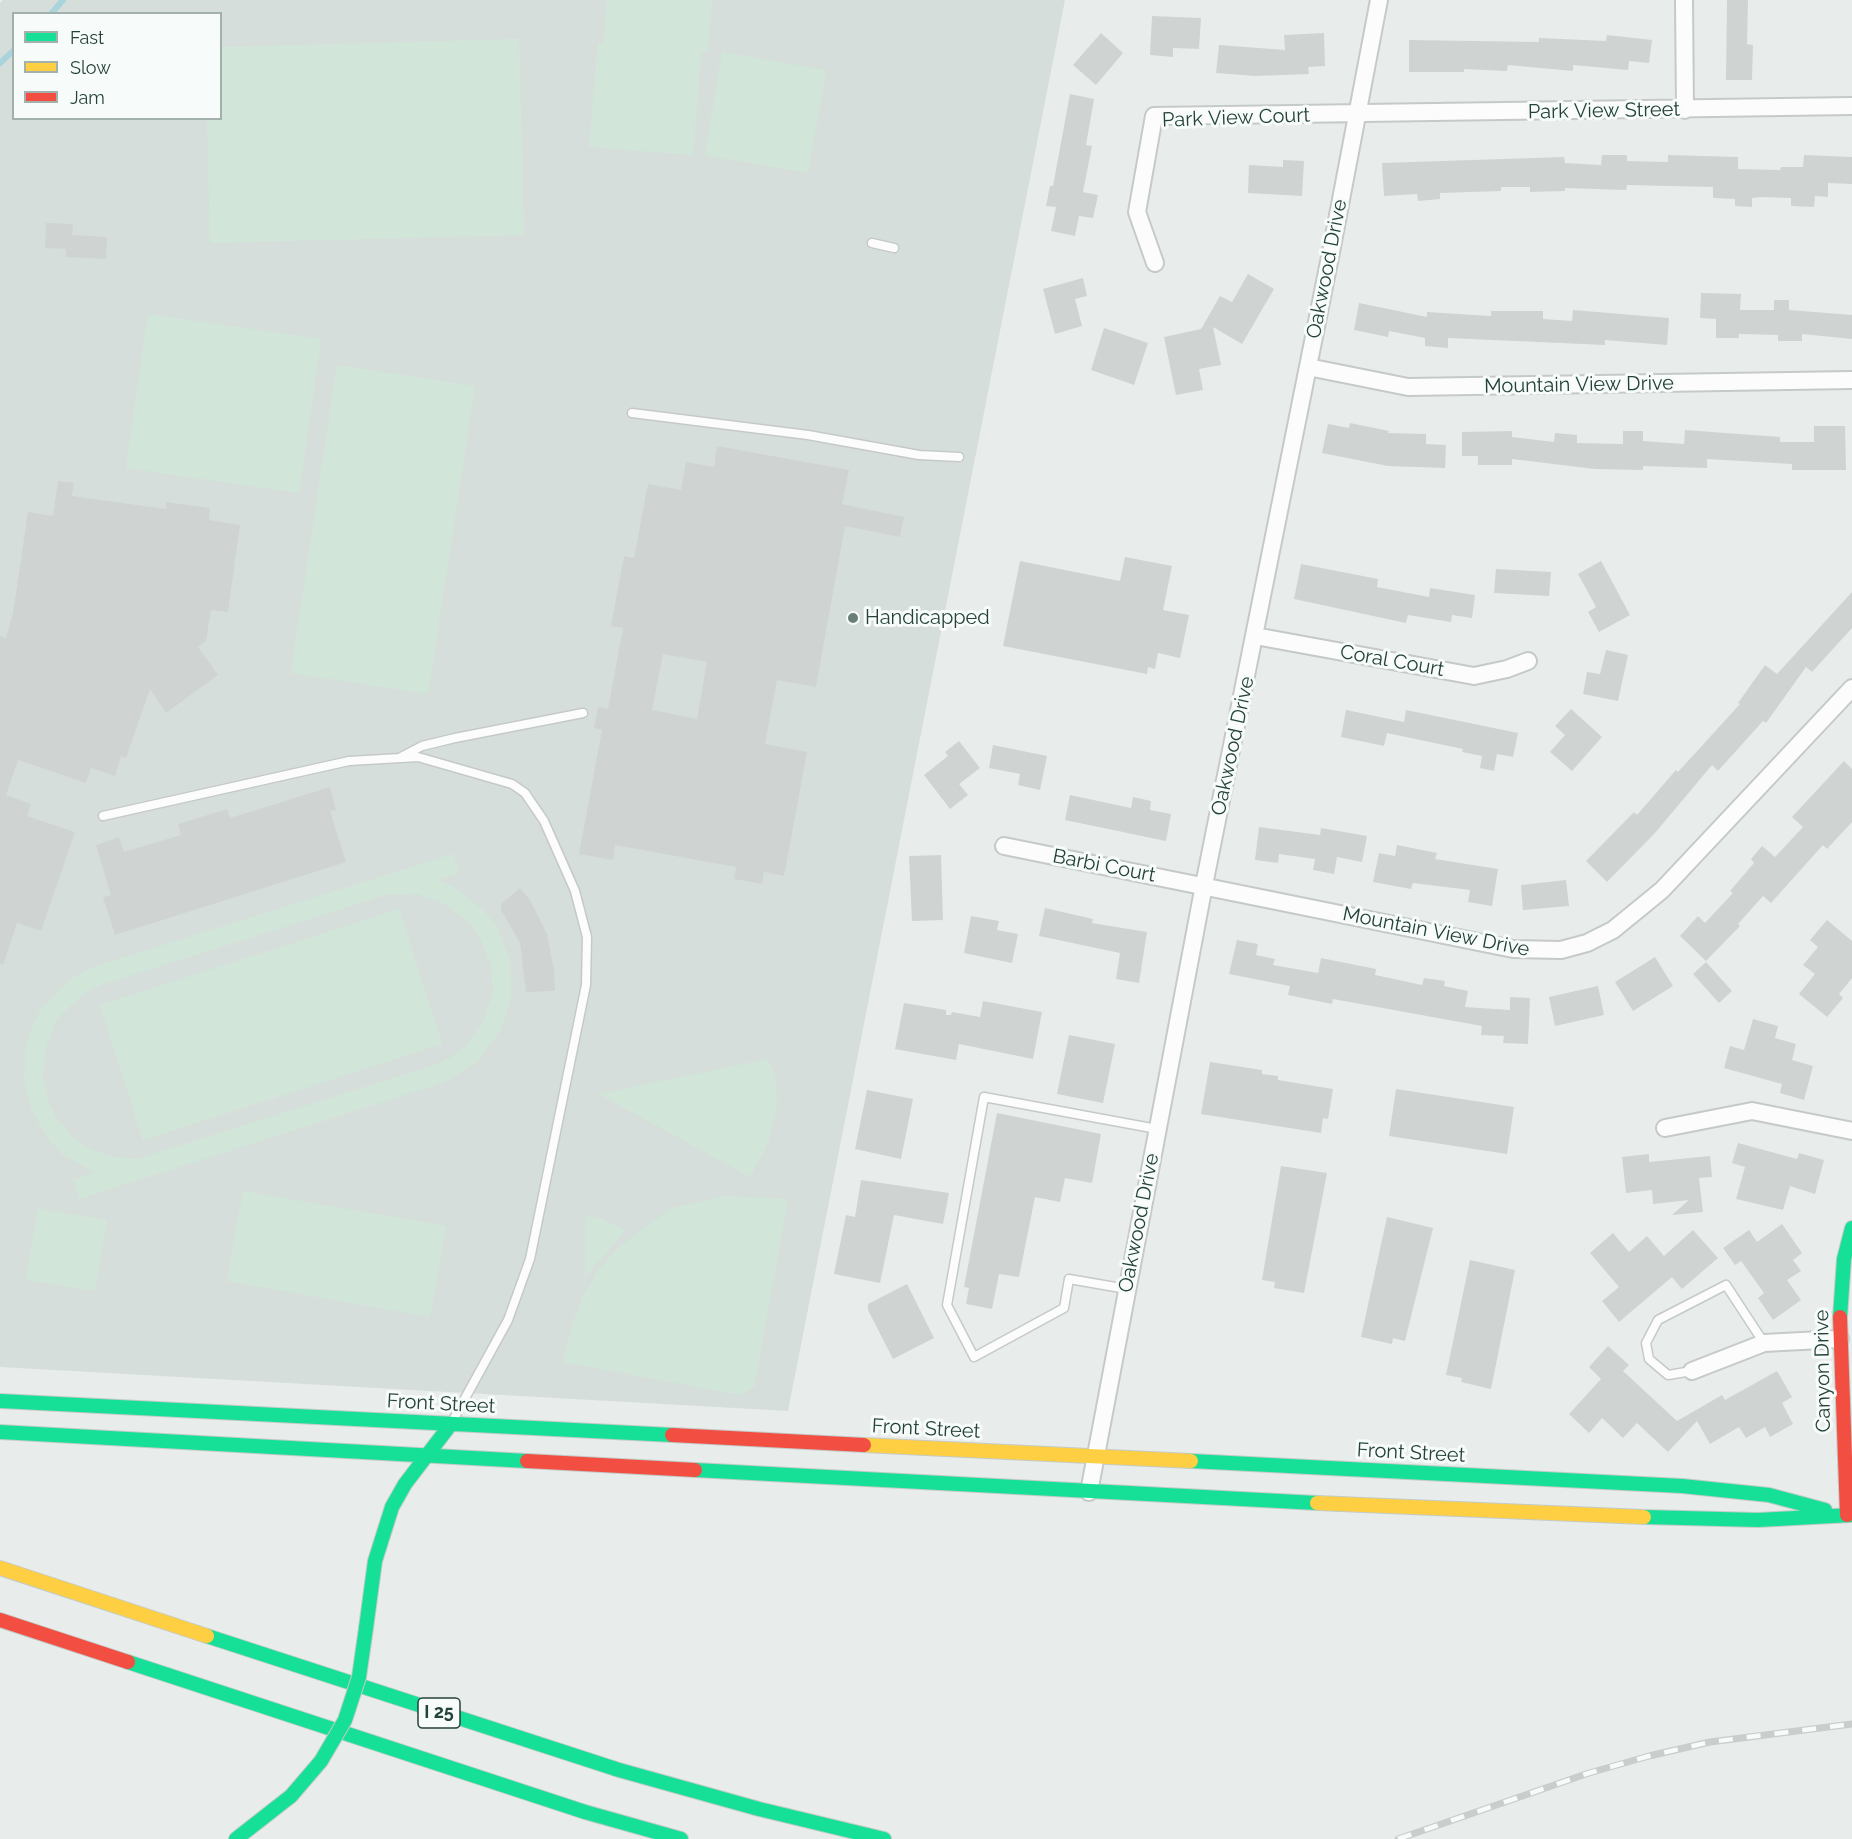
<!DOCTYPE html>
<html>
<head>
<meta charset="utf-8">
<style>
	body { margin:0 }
	#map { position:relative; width:1852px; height:1839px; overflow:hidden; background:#e8edeb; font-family:Raleway,sans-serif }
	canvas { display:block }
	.legend { position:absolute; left:12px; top:12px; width:210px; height:108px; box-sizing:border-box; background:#f7fbf9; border:2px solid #a3b1ad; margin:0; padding:8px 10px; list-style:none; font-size:18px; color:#24423a }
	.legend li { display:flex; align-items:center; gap:12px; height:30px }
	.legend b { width:30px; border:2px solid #a3b1ad }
</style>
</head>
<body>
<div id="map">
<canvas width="1852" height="1839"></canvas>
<ul class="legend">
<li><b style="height:8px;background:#16e098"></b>Fast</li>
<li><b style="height:8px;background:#ffcf43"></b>Slow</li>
<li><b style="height:8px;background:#f24e42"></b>Jam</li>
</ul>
</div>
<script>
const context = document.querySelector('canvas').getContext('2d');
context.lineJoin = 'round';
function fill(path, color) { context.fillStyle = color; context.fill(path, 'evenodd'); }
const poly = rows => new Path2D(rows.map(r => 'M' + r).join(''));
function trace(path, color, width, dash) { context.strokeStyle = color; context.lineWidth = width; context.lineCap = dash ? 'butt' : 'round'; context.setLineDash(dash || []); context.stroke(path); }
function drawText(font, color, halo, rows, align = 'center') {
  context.font = font + ' Raleway,sans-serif'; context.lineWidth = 6; context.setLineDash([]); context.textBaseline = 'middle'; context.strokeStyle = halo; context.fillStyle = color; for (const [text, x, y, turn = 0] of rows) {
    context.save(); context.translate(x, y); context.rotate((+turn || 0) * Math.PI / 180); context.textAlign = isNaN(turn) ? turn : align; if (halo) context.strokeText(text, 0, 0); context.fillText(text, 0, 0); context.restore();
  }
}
fill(poly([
	[3,0,1065,0,788,1411,0,1367,0,3],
	[14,14,220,14,220,118,14,118]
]), '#d6dedb');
fill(poly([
	[607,0,712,0,708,51,701,51,693,155,589,147,598,43,604,43],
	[519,39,524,235,210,243,207,119,220,118,221,47],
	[722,52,826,70,808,173,705,155],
	[148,314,321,339,299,493,126,468],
	[337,365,475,386,428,694,291,673],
	[453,854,459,873,438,880,454,887,484,911,497,927,510,961,511,996,507,1013,500,1031,478,1061,445,1082,79,1199,74,1180,96,1172,63,1155,51,1142,32,1111,24,1081,26,1047,32,1027,42,1008,56,993,72,978,93,967],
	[417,894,445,904,470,923,480,937,491,965,493,993,483,1022,465,1047,451,1057,438,1064,137,1159,114,1157,88,1148,75,1140,56,1117,49,1104,43,1079,45,1050,57,1019,83,994,100,985,386,895],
	[399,909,442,1044,143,1140,100,1005],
	[768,1059,775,1076,777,1106,768,1143,750,1177,599,1094],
	[243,1191,446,1226,430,1317,227,1281],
	[725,1196,788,1199,754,1387,740,1395,563,1362,572,1325,583,1297,598,1270,620,1246,672,1208],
	[38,1209,107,1220,95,1291,26,1280],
	[586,1216,599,1218,626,1230,585,1277]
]), '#d1e6d8');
trace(poly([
	[51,14,63,0],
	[0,63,14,50]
]), '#a9d4db', 6);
fill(poly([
	[1727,0,1748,0,1747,44,1753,45,1752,80,1726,80],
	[1152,16,1201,18,1199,49,1173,48,1173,57,1150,55],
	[1101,33,1123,53,1096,85,1073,65],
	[1324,33,1325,66,1308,67,1309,74,1255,76,1216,73,1219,45,1285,50,1284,35],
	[1607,35,1652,40,1649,63,1629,61,1628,70,1573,65,1573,71,1508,65,1507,71,1464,69,1464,72,1409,72,1409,40,1539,42,1539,38,1606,41],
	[1070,94,1094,99,1086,145,1092,146,1083,192,1098,195,1093,218,1079,216,1075,236,1051,231,1056,207,1046,206,1050,186,1053,186],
	[1602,155,1627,155,1627,161,1668,162,1668,155,1738,157,1738,169,1780,170,1781,167,1803,167,1804,155,1852,157,1852,184,1828,183,1828,197,1815,196,1814,207,1791,206,1791,198,1762,197,1752,198,1752,207,1735,206,1735,199,1713,198,1713,187,1627,185,1626,190,1565,188,1565,191,1530,192,1530,187,1501,187,1501,191,1440,193,1440,199,1418,201,1417,194,1384,196,1382,163,1564,157,1565,163,1601,165],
	[1283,160,1304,161,1302,196,1248,193,1249,165,1283,167],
	[46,223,73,224,72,235,107,237,106,259,66,257,66,249,45,248],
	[1248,274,1274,289,1242,344,1213,327,1221,365,1199,369,1203,390,1176,395,1164,337,1201,329,1220,296,1232,302],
	[1083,278,1087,296,1075,299,1082,326,1055,334,1043,289],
	[1701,293,1741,294,1740,310,1774,310,1774,300,1789,300,1789,310,1852,315,1852,339,1802,334,1802,341,1778,341,1778,335,1739,334,1739,338,1716,338,1716,319,1700,318],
	[1359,303,1427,317,1427,312,1491,316,1491,311,1543,311,1543,319,1572,321,1573,310,1669,318,1667,345,1605,340,1605,345,1448,338,1448,348,1425,346,1425,338,1389,331,1388,337,1354,330],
	[1104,328,1148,343,1134,385,1091,370],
	[1350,423,1389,431,1388,433,1426,434,1426,444,1446,445,1445,468,1388,466,1322,453,1328,424,1349,428],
	[1814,426,1845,426,1846,470,1792,470,1792,464,1707,459,1707,468,1643,466,1643,470,1595,469,1512,459,1512,465,1478,465,1478,456,1462,456,1462,432,1512,431,1512,437,1554,442,1555,433,1577,435,1577,443,1623,444,1623,431,1643,431,1643,441,1684,444,1685,430,1780,437,1780,442,1814,442],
	[717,446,849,470,842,504,904,517,900,537,845,526,816,687,777,680,765,744,807,752,784,876,764,872,762,884,734,879,736,867,615,845,613,860,579,854,602,730,594,728,598,707,608,709,623,628,611,626,624,556,634,558,648,484,681,490,686,462,714,467],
	[663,654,707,662,697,719,652,710],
	[58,481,74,483,72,496,166,509,166,502,210,508,209,520,240,525,228,612,211,610,206,641,198,647,218,675,166,713,150,689,126,758,121,756,115,776,91,768,86,783,18,760,6,795,31,804,27,816,75,832,41,931,17,923,3,965,0,964,0,636,6,638,13,613,28,512,53,516],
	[1125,557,1172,566,1163,610,1189,615,1180,658,1158,653,1155,669,1148,667,1147,674,1003,646,1020,561,1120,581],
	[1601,561,1630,615,1599,632,1588,612,1596,607,1578,574],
	[1301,564,1378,579,1377,587,1429,597,1430,588,1475,595,1472,618,1452,615,1451,622,1408,615,1406,623,1294,599],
	[1496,569,1551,572,1549,596,1494,593],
	[1852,592,1852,628,1812,672,1806,667,1766,723,1763,721,1718,771,1712,765,1655,833,1607,882,1586,861,1634,812,1637,815,1676,770,1678,772,1740,704,1738,703,1765,665,1777,674],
	[1606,650,1628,655,1618,701,1583,694,1587,672,1600,674],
	[1571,709,1602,737,1572,771,1550,752,1565,735,1555,726],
	[1346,710,1404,722,1406,710,1518,733,1513,757,1497,754,1494,771,1480,768,1482,756,1462,752,1463,749,1387,733,1384,746,1341,737],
	[959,741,980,768,959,784,968,795,950,809,924,775,948,756,945,752],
	[993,745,1047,756,1040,790,1018,785,1020,774,989,768],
	[1844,761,1852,769,1852,822,1827,849,1823,845,1771,903,1763,896,1738,924,1740,926,1706,961,1680,936,1698,916,1705,923,1733,893,1730,891,1754,863,1751,859,1762,846,1775,857,1803,827,1792,817],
	[330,787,336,810,330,811,346,862,115,935,103,897,111,895,96,845,119,837,124,852,181,835,178,824,227,809,230,818],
	[1070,795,1131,808,1133,797,1151,801,1150,810,1171,814,1166,841,1065,820],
	[1259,827,1320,835,1321,828,1367,836,1362,862,1337,857,1334,874,1313,870,1315,859,1279,854,1278,863,1255,860],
	[1397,845,1437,853,1435,859,1498,869,1492,906,1468,902,1470,890,1413,883,1411,889,1373,882,1379,853,1395,856],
	[941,855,943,920,912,921,909,856],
	[1566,880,1569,906,1523,910,1521,885],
	[520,888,530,900,547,934,554,970,555,991,526,992,520,943,501,910,501,904],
	[1045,908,1093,919,1092,923,1147,932,1139,983,1116,979,1120,953,1039,936],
	[971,916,999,921,997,930,1018,934,1012,963,964,953],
	[1827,920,1852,941,1852,978,1839,994,1843,998,1827,1017,1799,994,1815,974,1803,965,1818,947,1810,940],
	[1237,940,1258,944,1256,955,1275,959,1273,965,1318,973,1321,958,1376,969,1375,975,1422,985,1424,978,1445,981,1444,986,1468,991,1465,1007,1510,1010,1510,997,1530,998,1528,1044,1503,1043,1504,1036,1481,1035,1482,1026,1333,999,1332,1004,1288,995,1290,986,1229,974],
	[1655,957,1673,986,1633,1011,1615,982],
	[1706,962,1732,991,1719,1003,1693,974],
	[1598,986,1604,1015,1555,1026,1549,997],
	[983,1001,1042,1012,1033,1059,959,1044,956,1060,895,1049,904,1003,946,1010,946,1015,951,1015,952,1012,980,1017],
	[1753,1019,1778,1026,1775,1038,1796,1044,1792,1060,1813,1066,1804,1100,1780,1093,1782,1084,1724,1068,1730,1046,1744,1050],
	[1069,1035,1115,1044,1103,1103,1057,1094],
	[1210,1062,1262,1070,1262,1074,1278,1076,1278,1080,1333,1089,1328,1119,1323,1118,1321,1133,1201,1114],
	[1396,1089,1514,1107,1507,1154,1389,1136],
	[867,1090,913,1099,901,1159,855,1149],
	[997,1113,1101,1134,1092,1183,1065,1178,1060,1202,1035,1197,1019,1277,999,1274,992,1309,966,1304,969,1288,964,1287],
	[1738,1143,1797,1159,1799,1153,1824,1160,1815,1194,1790,1186,1783,1210,1736,1199,1745,1167,1732,1163],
	[1649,1154,1649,1162,1710,1156,1712,1177,1699,1178,1703,1212,1672,1215,1689,1200,1653,1204,1652,1190,1626,1193,1622,1157],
	[1281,1166,1327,1173,1304,1293,1274,1288,1275,1282,1262,1280],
	[861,1180,949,1193,943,1224,894,1215,880,1283,834,1274,846,1215,855,1217],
	[1387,1217,1433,1228,1405,1341,1393,1338,1392,1344,1361,1337],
	[1782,1224,1802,1253,1793,1260,1801,1271,1787,1280,1801,1300,1773,1320,1758,1298,1764,1293,1741,1261,1735,1265,1723,1248,1749,1230,1757,1242],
	[1693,1230,1718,1258,1682,1289,1672,1277,1619,1322,1602,1301,1619,1287,1590,1253,1613,1233,1629,1252,1647,1236,1664,1256],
	[1470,1260,1515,1270,1491,1389,1461,1382,1462,1378,1446,1375],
	[907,1284,934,1338,893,1359,868,1310,868,1304],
	[1608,1346,1629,1365,1623,1371,1677,1421,1722,1395,1725,1400,1777,1371,1792,1397,1782,1403,1793,1424,1770,1437,1765,1427,1746,1438,1739,1427,1710,1444,1697,1421,1668,1452,1637,1423,1623,1438,1602,1418,1589,1433,1569,1414,1601,1379,1589,1367]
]), '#cfd4d2');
const lane = poly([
	[872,243,894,248],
	[632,413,808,435,919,455,959,457],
	[401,757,422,746,455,738,583,713],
	[103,816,349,761,418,757,512,784,525,793,544,821,575,891,587,937,586,985,530,1259,508,1320,452,1422],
	[1127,1289,1069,1279,1064,1308,974,1357,947,1305,984,1097,1157,1129],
	[1692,1371,1668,1375,1649,1359,1646,1343,1658,1320,1726,1285,1764,1343]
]);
const street = poly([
	[1684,0,1685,110],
	[1155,263,1137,212,1154,116,1852,106],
	[1308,367,1408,387,1852,380],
	[1255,636,1474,676,1507,669,1528,661],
	[1004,846,1513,949,1561,950,1587,943,1613,930,1662,890,1852,688],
	[1665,1128,1752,1111,1852,1131],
	[1692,1371,1764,1343,1840,1339],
	[1089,1492,1204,885,1331,252,1379,0]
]);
const fast = poly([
	[1840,1317,1844,1259,1852,1228],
	[0,1401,672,1435],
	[0,1432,527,1461],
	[1191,1461,1682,1486,1769,1495,1825,1510],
	[695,1470,1317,1503],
	[1644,1517,1758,1520,1852,1515],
	[366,1628,375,1561,392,1507,405,1484,451,1424],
	[207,1636,619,1770,759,1809,884,1839],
	[128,1662,585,1812,681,1839],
	[236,1839,291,1796]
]);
const slow = poly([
	[864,1445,1191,1461],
	[1317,1503,1644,1517],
	[0,1568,207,1636]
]);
const jam = poly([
	[1840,1317,1847,1515],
	[672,1435,864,1445],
	[527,1461,695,1470],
	[0,1620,128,1662]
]);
trace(lane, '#c5cac8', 11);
trace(street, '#c5cac8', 20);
trace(fast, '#c3cbc8', 16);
trace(slow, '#c3cbc8', 16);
trace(jam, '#c3cbc8', 16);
trace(lane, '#fcfcfc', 8);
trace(street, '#fcfcfc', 16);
trace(fast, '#16e098', 14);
trace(slow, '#ffcf43', 14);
trace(jam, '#f24e42', 14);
const rail = poly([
	[1398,1839,1589,1773,1649,1756,1710,1742,1852,1724]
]);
trace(rail, '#c9cdcc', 7);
trace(rail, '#f7fbf9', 4.5, [14]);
const fastBridge = poly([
	[291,1796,321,1761,345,1720,359,1677,366,1628]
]);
trace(fastBridge, '#c3cbc8', 16, []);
trace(fastBridge, '#16e098', 14);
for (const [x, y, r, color] of [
	[853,618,6,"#697e78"]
]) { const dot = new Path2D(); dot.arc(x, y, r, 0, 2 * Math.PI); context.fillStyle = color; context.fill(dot); trace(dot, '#f7fbf9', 2); }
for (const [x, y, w] of [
	[439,1713,42]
]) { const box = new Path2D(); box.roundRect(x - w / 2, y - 15, w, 30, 4.5); context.fillStyle = '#f7fbf9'; context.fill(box); trace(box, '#24423a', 1.5); }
drawText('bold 18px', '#24423a', null, [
	["I 25",439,1713]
]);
drawText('20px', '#24423a', '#f7fbf9', [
	["Park View Street",1604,111,-1],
	["Park View Court",1236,118,-2],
	["Oakwood Drive",1327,269,-79],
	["Mountain View Drive",1579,385,-1],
	["Coral Court",1392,661,10],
	["Oakwood Drive",1233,746,-78],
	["Barbi Court",1104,866,11],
	["Mountain View Drive",1436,932,11],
	["Oakwood Drive",1139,1223,-79],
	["Canyon Drive",1823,1371,-91],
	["Front Street",441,1404,3],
	["Front Street",926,1429,3],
	["Front Street",1411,1453,3]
]);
drawText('20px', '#24423a', '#f7fbf9', [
	["Handicapped",865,618]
], 'left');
</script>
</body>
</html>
